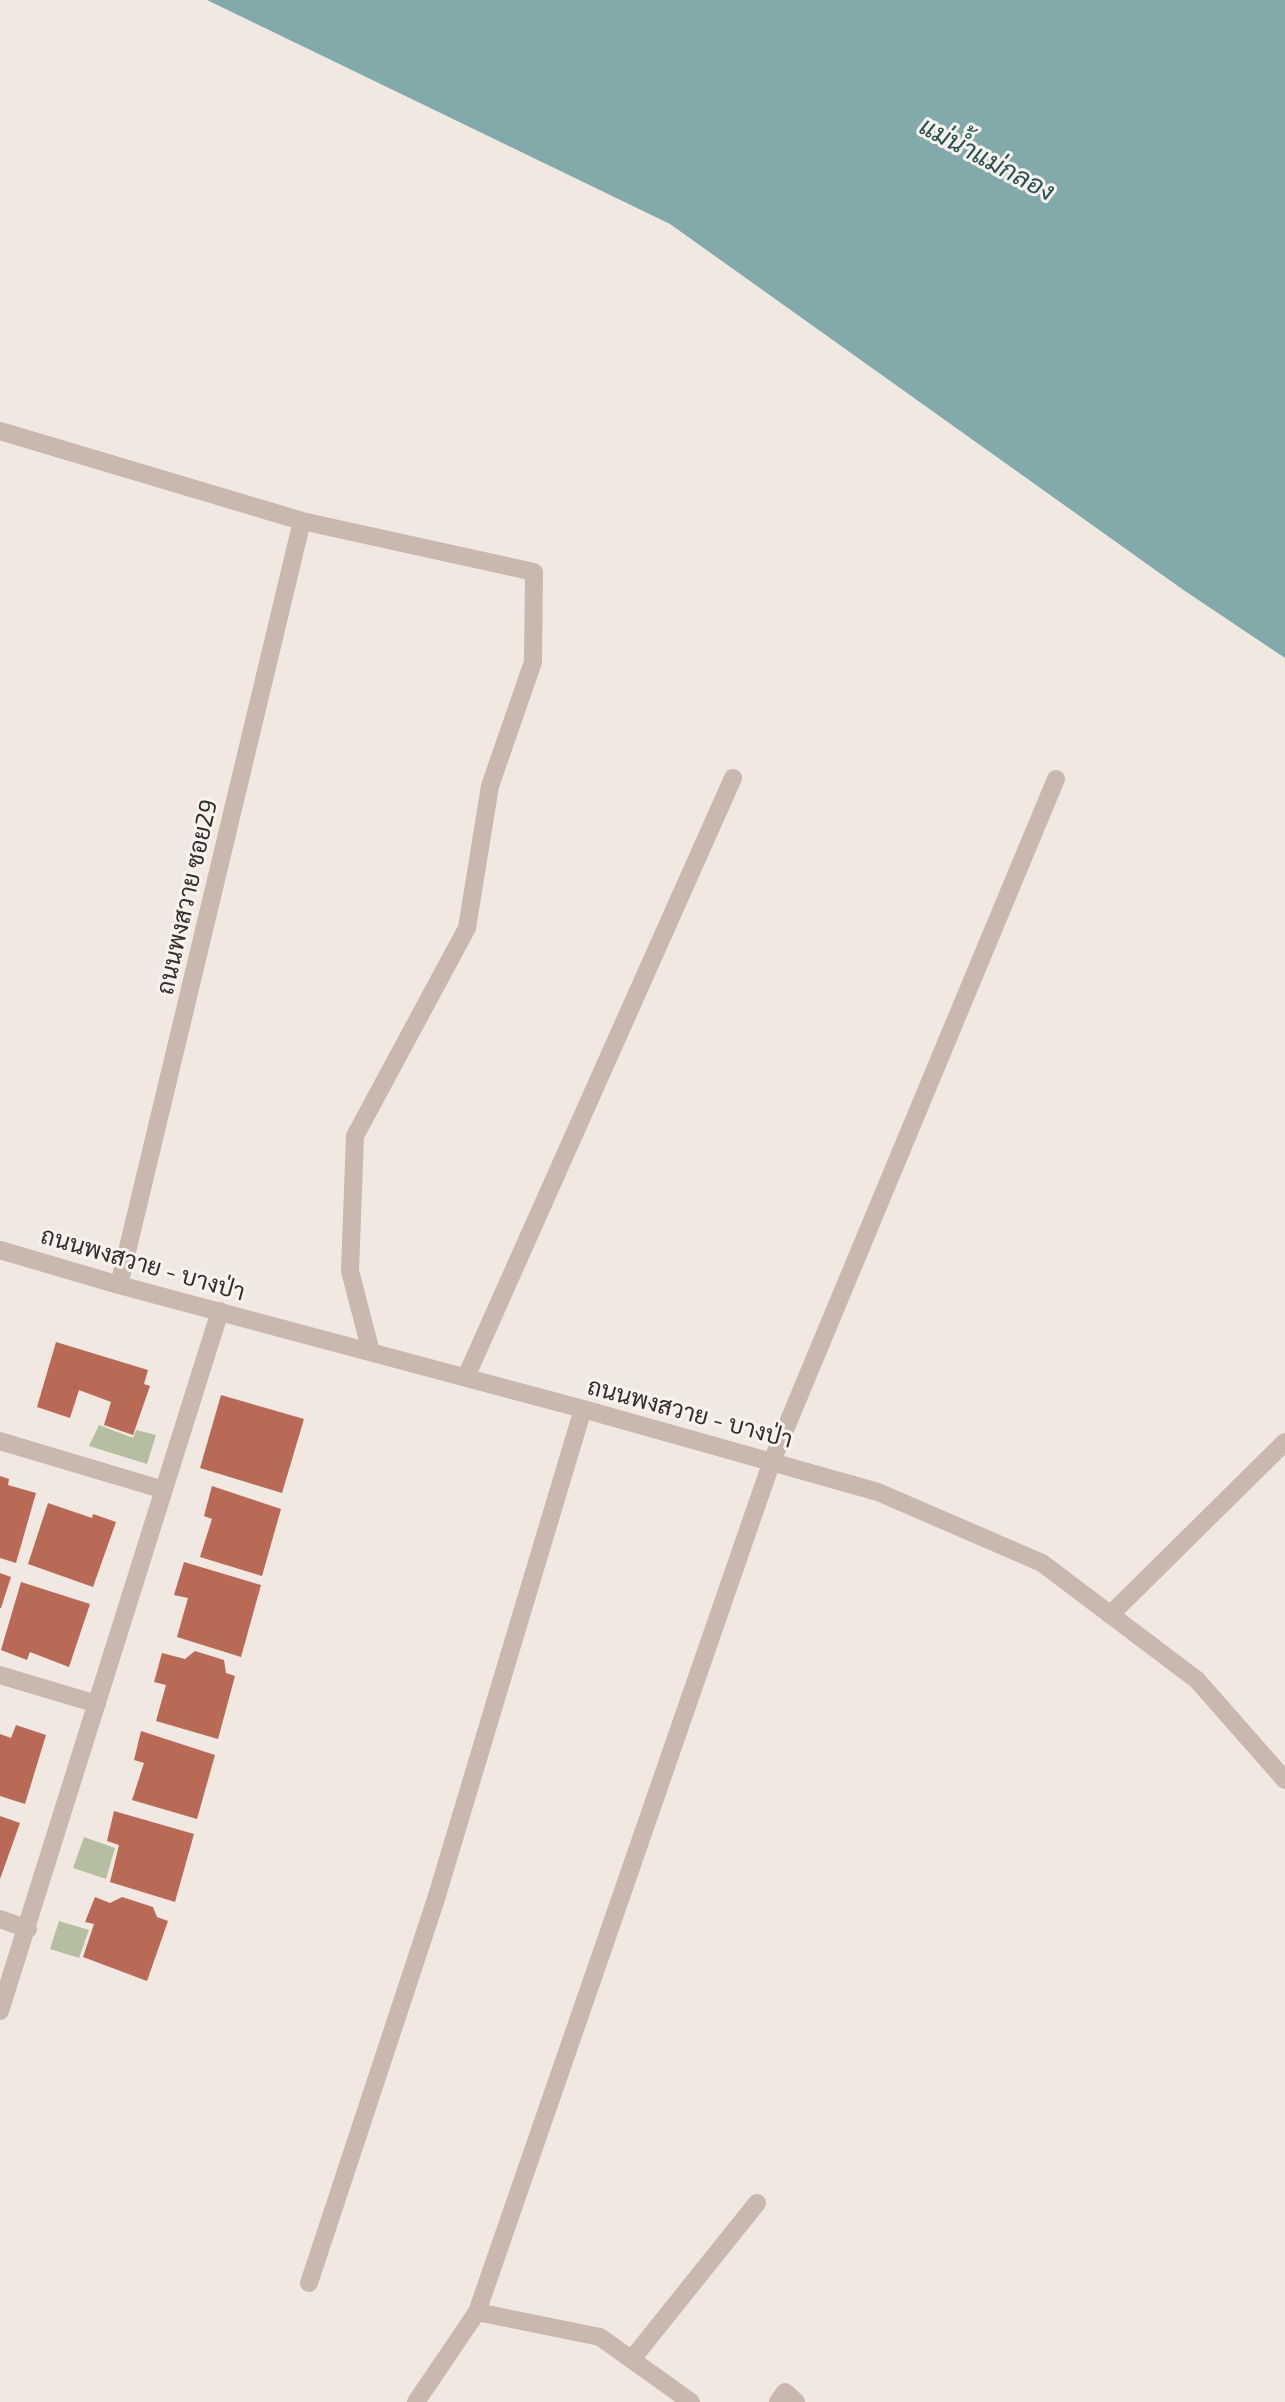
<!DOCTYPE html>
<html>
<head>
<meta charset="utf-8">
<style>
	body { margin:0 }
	canvas { display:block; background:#f1e8e1 }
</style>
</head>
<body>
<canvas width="1285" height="2402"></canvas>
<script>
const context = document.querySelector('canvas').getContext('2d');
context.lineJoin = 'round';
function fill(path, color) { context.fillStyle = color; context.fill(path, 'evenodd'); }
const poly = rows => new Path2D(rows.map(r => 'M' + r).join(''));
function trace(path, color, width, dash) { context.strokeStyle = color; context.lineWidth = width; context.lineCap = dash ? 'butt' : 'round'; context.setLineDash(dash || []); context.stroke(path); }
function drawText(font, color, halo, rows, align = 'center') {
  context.font = font + ' "Exo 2",Sarabun,sans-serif'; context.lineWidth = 6; context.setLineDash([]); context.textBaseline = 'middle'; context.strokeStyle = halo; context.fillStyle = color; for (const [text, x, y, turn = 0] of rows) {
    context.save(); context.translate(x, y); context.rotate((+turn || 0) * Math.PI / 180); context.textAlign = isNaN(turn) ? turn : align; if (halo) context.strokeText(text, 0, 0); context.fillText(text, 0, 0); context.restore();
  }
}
fill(poly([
	[99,1425,133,1438,136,1430,156,1435,147,1464,89,1446],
	[84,1837,115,1848,106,1879,73,1868],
	[59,1921,89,1930,79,1958,50,1949]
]), '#b6bea2');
fill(poly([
	[207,0,1285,0,1285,658,1182,589,670,224]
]), '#83aaaa');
fill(poly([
	[56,1342,148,1370,144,1384,150,1386,133,1435,104,1425,111,1402,79,1390,70,1418,37,1407],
	[221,1395,304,1419,282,1493,200,1468],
	[0,1476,9,1479,8,1485,36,1493,16,1563,0,1558],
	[212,1486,281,1509,262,1576,200,1557,212,1519,204,1516],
	[48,1503,92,1518,93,1514,116,1522,93,1587,28,1564],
	[184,1562,261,1585,241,1657,177,1637,188,1598,174,1595],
	[0,1573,11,1577,1,1608,0,1608],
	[21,1582,90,1604,69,1667,30,1652,27,1660,1,1650],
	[195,1651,224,1660,226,1673,235,1676,218,1739,156,1721,166,1685,154,1682,162,1653,185,1659],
	[16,1725,46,1735,25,1804,0,1796,0,1734,11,1738],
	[141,1731,215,1755,197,1819,132,1800,144,1763,134,1760],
	[114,1811,194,1834,175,1902,110,1882,119,1845,107,1841],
	[0,1816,20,1823,0,1879],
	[95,1897,110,1903,122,1897,153,1907,157,1917,168,1921,147,1981,83,1957,94,1924,85,1922]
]), '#b86a57');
trace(poly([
	[0,431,302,521,534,572,533,662,490,786,467,928,355,1136,350,1271,371,1352],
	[0,1250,119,1285,583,1409,878,1492,1042,1563,1197,1680,1285,1780],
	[119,1285,302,521],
	[466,1377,733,778],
	[0,1441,164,1490],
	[1110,1615,1285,1442],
	[0,1675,97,1704],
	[0,1919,28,1929],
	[0,2011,220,1311],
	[309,2283,436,1899,583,1409],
	[477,2312,600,2337,691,2402],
	[632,2359,757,2203],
	[416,2402,477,2312,772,1461,1056,779],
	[778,2402,785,2392,796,2402]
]), '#c8b8ae', 18);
drawText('24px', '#372e2b', '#f8f3ed', [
	["ถนนพงสวาย ซอย29",187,897,-77],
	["ถนนพงสวาย - บางป่า",143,1264,16],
	["ถนนพงสวาย - บางป่า",690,1413,15]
]);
drawText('italic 26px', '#255354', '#f8f3ed', [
	["แม่น้ำแม่กลอง",987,159,28]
]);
</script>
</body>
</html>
